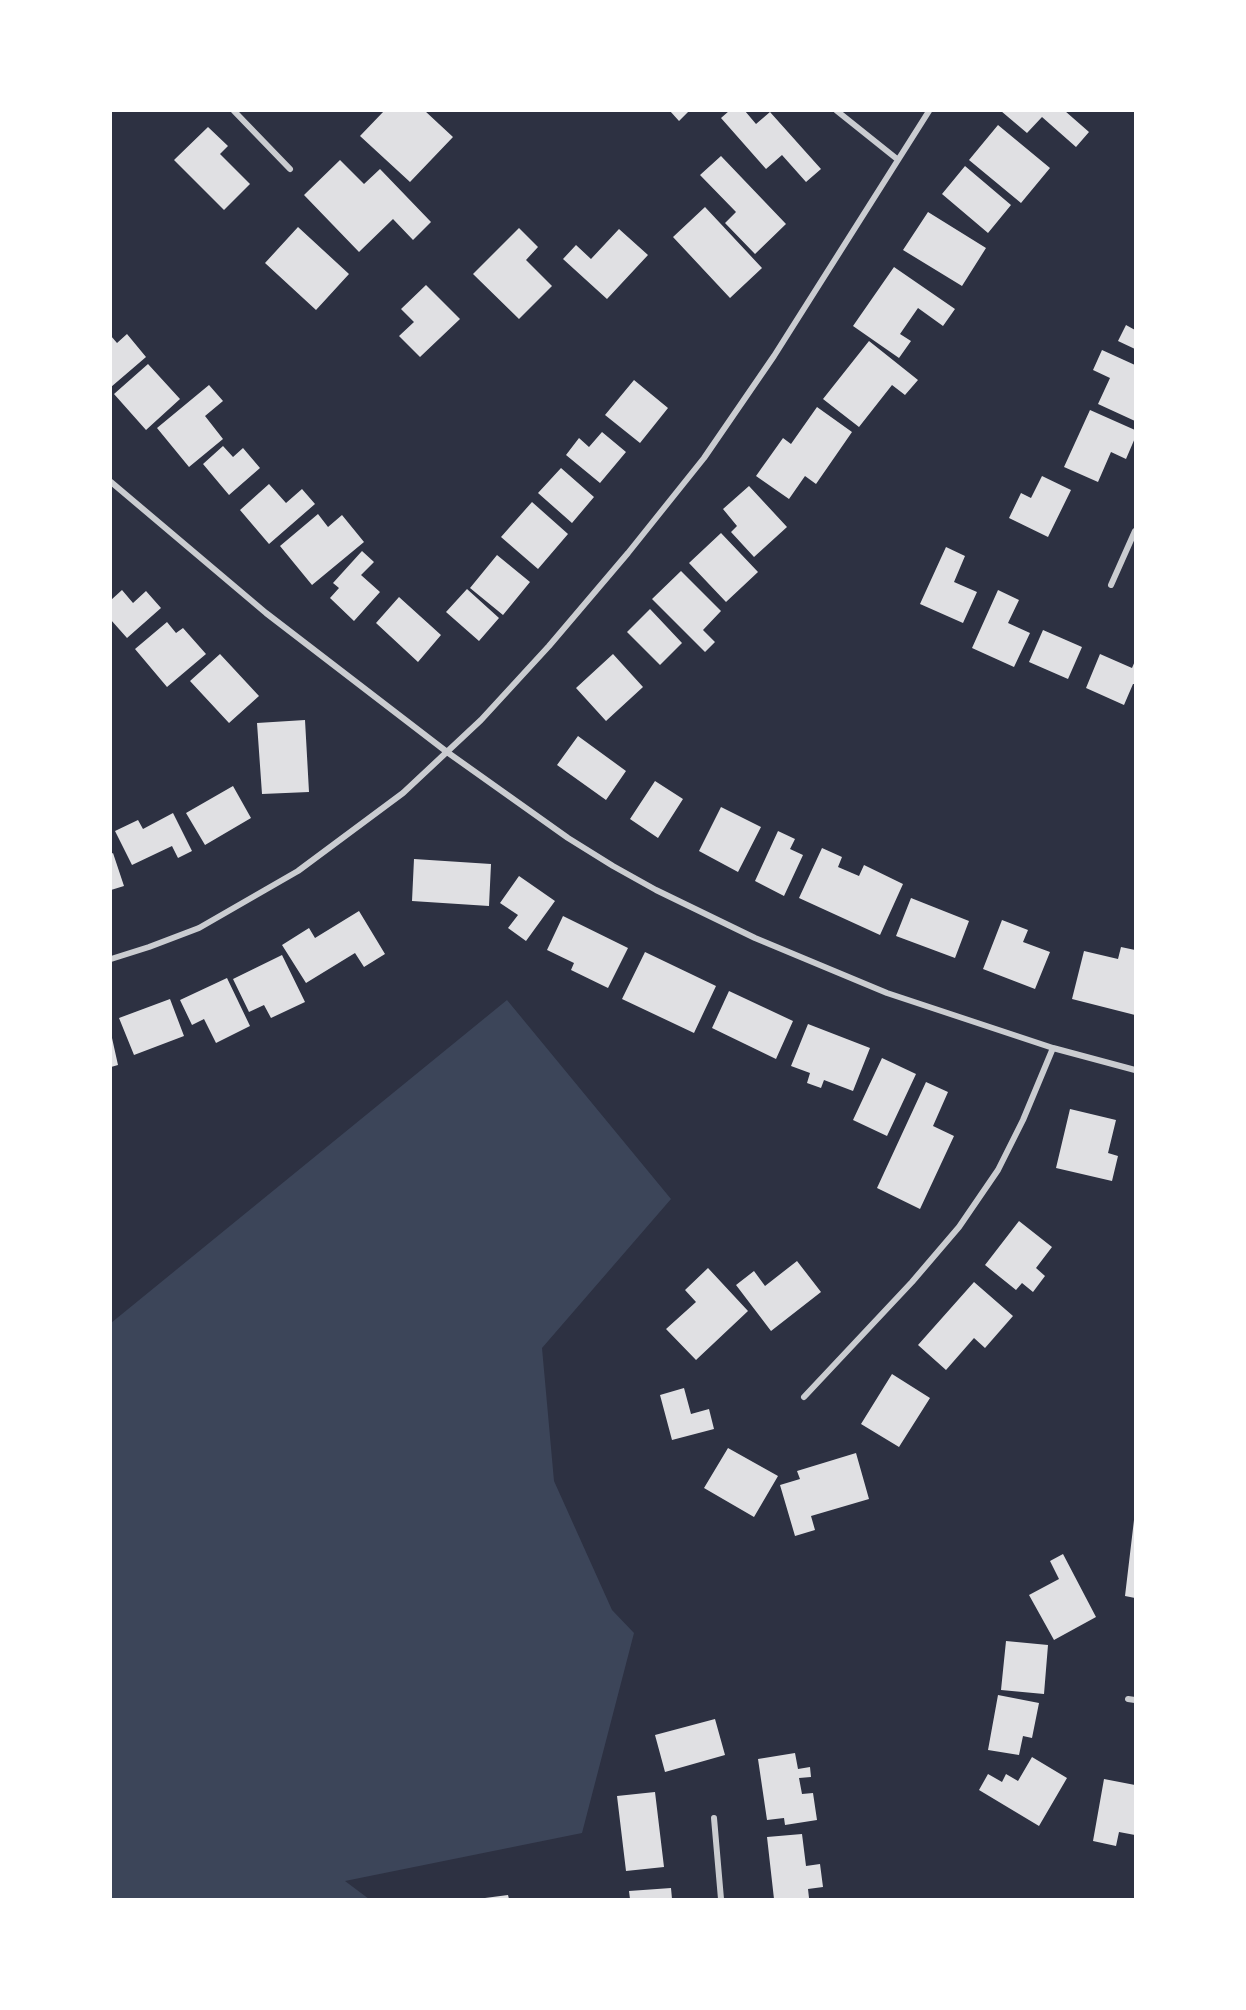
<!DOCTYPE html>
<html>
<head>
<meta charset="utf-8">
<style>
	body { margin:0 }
	#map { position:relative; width:1246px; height:2010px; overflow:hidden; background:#2d3142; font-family:Lato,sans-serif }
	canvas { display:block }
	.frame { position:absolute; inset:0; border:112px solid #fff; pointer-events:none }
</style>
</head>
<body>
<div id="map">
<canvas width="1246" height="2010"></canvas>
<div class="frame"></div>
</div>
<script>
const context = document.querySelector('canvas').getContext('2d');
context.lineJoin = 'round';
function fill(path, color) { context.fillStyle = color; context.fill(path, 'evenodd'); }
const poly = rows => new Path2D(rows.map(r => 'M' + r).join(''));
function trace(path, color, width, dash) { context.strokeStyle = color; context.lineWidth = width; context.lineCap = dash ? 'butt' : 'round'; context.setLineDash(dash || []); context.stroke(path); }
fill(poly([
	[507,1000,671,1199,542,1348,554,1481,612,1610,634,1633,582,1833,345,1881,369,1899,111,1899,111,1323]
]), '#3c4559');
fill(poly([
	[384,111,425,111,453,137,410,182,360,136],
	[670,111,689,111,679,121],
	[729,111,745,111,756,124,770,112,821,169,806,182,782,155,766,169,721,118],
	[1001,111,1065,111,1089,132,1076,147,1042,117,1027,133],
	[998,125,1050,168,1021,203,969,160],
	[208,127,228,146,220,154,250,184,224,210,174,160],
	[721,156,786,224,755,254,725,223,736,212,700,175],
	[340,160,364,184,380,169,431,222,413,240,393,219,359,252,304,195],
	[965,166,1011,205,988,233,942,194],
	[705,207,762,268,730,298,673,237],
	[928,212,986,248,962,286,903,250],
	[298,227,349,274,316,310,265,263],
	[519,228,538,247,526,260,552,286,519,319,473,274],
	[619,229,648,255,607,299,563,259,576,245,591,259],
	[894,267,955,309,943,326,918,308,900,334,911,341,899,358,853,326],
	[426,285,460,319,420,357,399,336,414,322,401,309],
	[1126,325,1135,330,1135,349,1118,341],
	[127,334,146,357,111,387,111,336,117,343],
	[869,341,918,380,905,395,892,385,859,427,823,399],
	[1102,350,1135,365,1135,421,1098,404,1110,378,1093,370],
	[148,364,180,399,146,430,114,394],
	[634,380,668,408,640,443,605,415],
	[209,385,223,401,205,416,223,439,189,467,157,428],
	[817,407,852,432,816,484,805,476,789,499,756,476,783,438,791,444],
	[1090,410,1135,430,1135,438,1126,459,1111,452,1098,482,1064,467],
	[602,432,626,452,600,483,566,455,579,438,589,447],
	[223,446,233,457,243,448,260,468,229,495,203,464],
	[561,468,594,497,572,523,538,493],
	[1042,476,1071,490,1048,537,1009,518,1021,493,1031,498],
	[269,484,286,503,302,489,315,504,269,544,240,510],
	[749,486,787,527,754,557,731,532,737,526,723,509],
	[532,502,568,534,538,569,501,537],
	[318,514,328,527,342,515,364,542,312,585,280,546],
	[721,533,758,572,726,602,689,563],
	[946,547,965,556,954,582,977,592,963,623,920,604],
	[362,551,374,562,361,575,380,592,354,621,330,598,339,588,333,583],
	[497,555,530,582,503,615,470,588],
	[681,571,721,611,703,630,715,642,705,652,652,599],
	[467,589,499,618,479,641,446,612],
	[122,590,133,603,146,591,161,608,127,638,111,620,111,600],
	[998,590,1019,600,1008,623,1030,633,1014,667,972,648],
	[399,597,441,635,418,662,376,623],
	[650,609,682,643,660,665,627,632],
	[167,622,176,633,183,628,206,654,167,687,135,649],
	[1043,630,1082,647,1068,679,1029,662],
	[220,654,259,696,229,723,190,681],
	[613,654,643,687,606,721,576,688],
	[1100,654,1132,668,1135,661,1135,684,1133,684,1124,705,1086,688],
	[305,720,309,792,262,794,257,723],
	[578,736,626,771,606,800,557,765],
	[655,781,683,799,658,838,630,819],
	[233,786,251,818,205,845,186,813],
	[721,807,761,827,738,872,699,851],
	[173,813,192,851,178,858,172,846,132,865,115,831,138,820,143,829],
	[778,831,795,839,790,849,803,855,784,896,755,881],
	[822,848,842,857,838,867,859,876,864,865,903,884,880,935,799,898],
	[113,853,124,886,111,890,111,854],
	[414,859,491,864,489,906,412,901],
	[519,876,555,901,526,941,508,928,518,915,500,903],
	[911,898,969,921,955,958,896,936],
	[359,911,385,954,364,967,355,953,306,983,282,945,309,928,315,938],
	[563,916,628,948,608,988,571,970,574,963,547,950],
	[1002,920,1028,930,1023,942,1050,952,1035,989,983,969],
	[1121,947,1135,950,1135,1015,1072,999,1084,951,1118,959],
	[645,952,716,986,694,1033,622,999],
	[282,955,305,1002,271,1018,264,1005,249,1012,233,979],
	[227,978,250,1026,216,1043,204,1019,192,1025,180,1000],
	[729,991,793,1021,776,1059,712,1028],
	[170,999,184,1036,134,1055,119,1018],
	[808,1024,870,1048,853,1091,824,1080,821,1088,807,1083,810,1073,791,1066],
	[112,1038,118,1065,111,1067,111,1039],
	[882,1058,916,1074,887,1136,853,1120],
	[926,1082,948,1092,933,1126,954,1136,920,1209,877,1188],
	[1070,1109,1116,1120,1108,1153,1118,1156,1112,1181,1056,1168],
	[1019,1221,1052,1247,1036,1268,1045,1276,1033,1292,1022,1283,1016,1290,985,1265],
	[797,1261,821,1292,771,1331,736,1285,754,1271,765,1286],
	[708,1268,748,1311,696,1360,666,1329,696,1302,685,1290],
	[974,1282,1013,1316,985,1348,974,1338,946,1370,918,1345],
	[892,1374,930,1398,899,1447,861,1424],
	[684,1388,691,1414,709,1409,714,1429,672,1440,660,1395],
	[728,1448,778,1476,754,1517,704,1488],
	[856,1453,869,1499,811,1516,815,1530,795,1536,780,1485,800,1479,797,1471],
	[1134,1520,1135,1520,1135,1598,1125,1596],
	[1063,1554,1096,1617,1054,1640,1029,1595,1059,1579,1050,1561],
	[1006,1641,1048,1645,1044,1694,1001,1690],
	[998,1695,1039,1703,1032,1738,1023,1736,1019,1755,988,1750],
	[715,1719,725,1755,665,1772,655,1735],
	[795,1753,798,1769,810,1767,811,1777,799,1778,802,1794,813,1793,817,1820,785,1825,784,1818,767,1820,758,1759],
	[1032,1757,1067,1778,1039,1826,979,1790,988,1774,1002,1782,1006,1774,1018,1781],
	[1104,1779,1135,1785,1135,1835,1119,1832,1116,1846,1093,1841],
	[655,1792,664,1867,626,1871,617,1796],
	[802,1834,806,1866,820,1864,823,1887,808,1889,809,1898,774,1899,767,1837],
	[671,1888,672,1899,630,1899,629,1891],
	[508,1895,509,1899,486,1899,485,1898]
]), '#e0e0e3');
trace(poly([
	[234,111,290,169],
	[837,111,897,159],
	[111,482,266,613,447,752,568,838,613,866,656,890,755,938,887,993,1053,1048,1135,1070],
	[1111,585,1135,531],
	[111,959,149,947,199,928,298,871,403,793,481,720,549,646,628,553,704,458,774,356,929,111],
	[804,1397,912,1282,959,1227,998,1170,1023,1120,1053,1048],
	[1128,1699,1135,1700],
	[714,1818,721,1899]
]), '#caccd0', 6);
</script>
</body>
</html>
